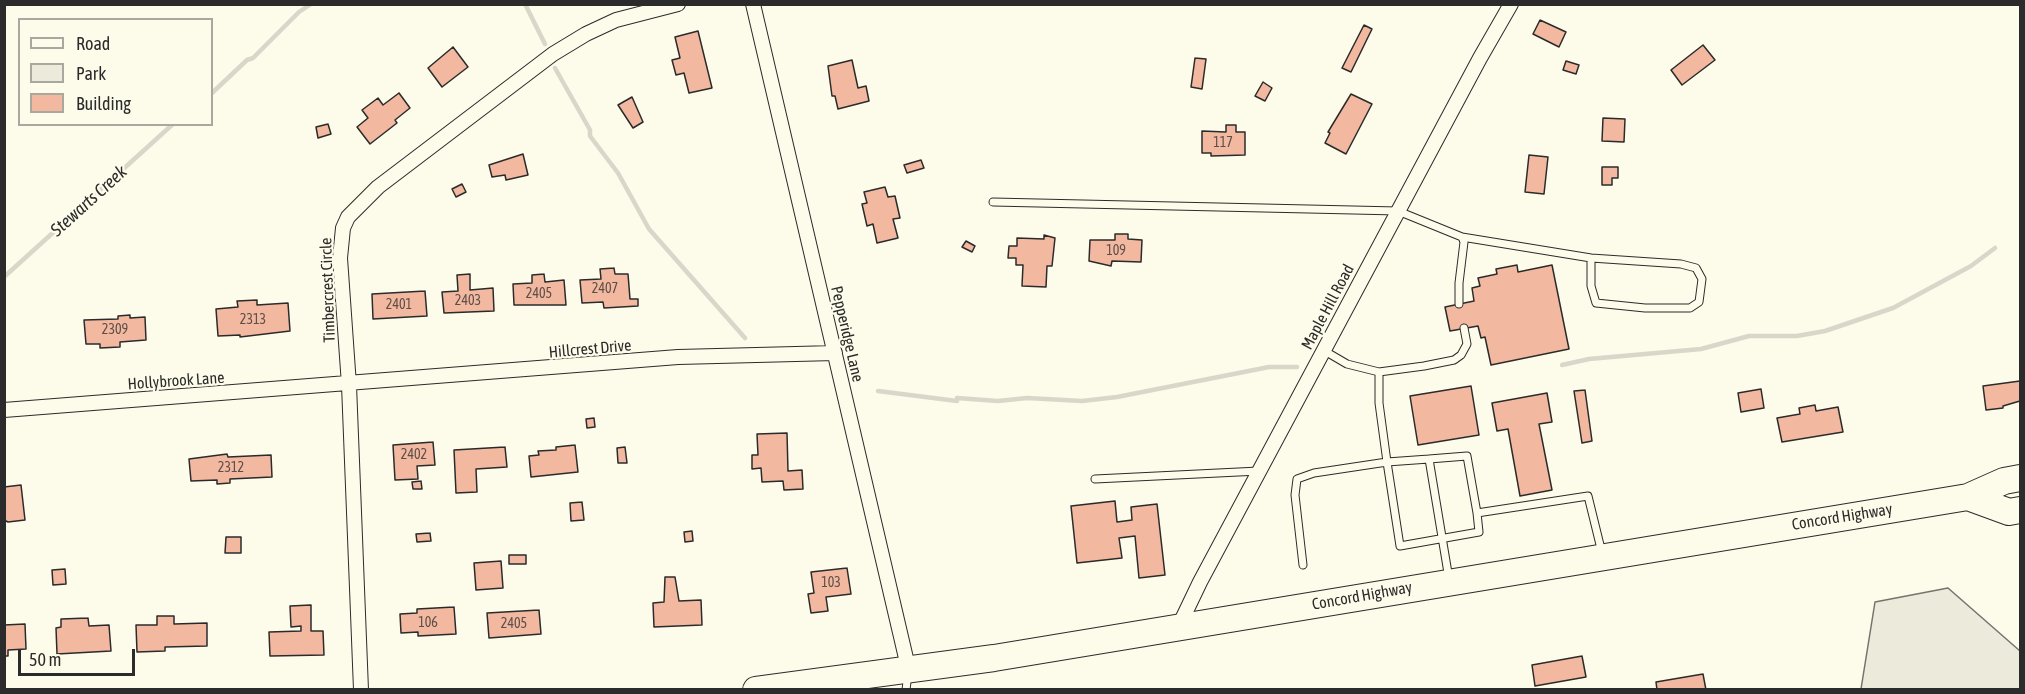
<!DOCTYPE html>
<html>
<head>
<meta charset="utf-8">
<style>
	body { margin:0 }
	#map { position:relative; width:2025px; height:694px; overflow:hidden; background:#fdfbea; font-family:"Asap Condensed",sans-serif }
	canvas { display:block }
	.frame { position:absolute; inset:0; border:6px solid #2b2b2b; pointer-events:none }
	.legend { position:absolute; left:18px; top:18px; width:195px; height:108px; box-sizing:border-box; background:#fdfbea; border:2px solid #a9a89e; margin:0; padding:8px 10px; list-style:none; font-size:18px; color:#2b2b2b }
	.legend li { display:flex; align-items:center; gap:12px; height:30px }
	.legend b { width:30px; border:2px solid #a9a89e }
	.scale { position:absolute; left:18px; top:649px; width:117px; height:27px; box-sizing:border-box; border:3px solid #2b2b2b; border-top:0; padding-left:8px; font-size:18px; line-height:21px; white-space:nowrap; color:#2b2b2b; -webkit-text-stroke:4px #fdfbea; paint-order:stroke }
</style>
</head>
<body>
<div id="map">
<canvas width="2025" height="694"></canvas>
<div class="frame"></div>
<ul class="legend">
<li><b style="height:8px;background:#fdfbea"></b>Road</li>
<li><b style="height:16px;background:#ecebdb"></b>Park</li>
<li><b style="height:16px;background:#f2b8a0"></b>Building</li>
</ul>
<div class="scale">50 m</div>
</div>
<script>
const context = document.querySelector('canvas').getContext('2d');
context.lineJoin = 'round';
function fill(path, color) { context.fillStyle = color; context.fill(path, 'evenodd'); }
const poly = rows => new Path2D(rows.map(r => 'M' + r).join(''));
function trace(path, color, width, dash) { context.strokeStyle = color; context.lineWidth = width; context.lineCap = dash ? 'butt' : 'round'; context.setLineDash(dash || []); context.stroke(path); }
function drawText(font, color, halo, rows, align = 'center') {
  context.font = font + ' "Asap Condensed",sans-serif'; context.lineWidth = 4.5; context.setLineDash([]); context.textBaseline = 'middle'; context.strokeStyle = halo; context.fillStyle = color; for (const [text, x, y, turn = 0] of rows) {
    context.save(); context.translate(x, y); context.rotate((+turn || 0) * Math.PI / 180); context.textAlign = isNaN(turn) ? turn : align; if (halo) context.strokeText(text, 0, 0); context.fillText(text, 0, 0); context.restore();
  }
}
const green = poly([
	[1948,588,2020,651,2020,689,1861,689,1875,602,1948,588]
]);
fill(green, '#ecebdb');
trace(green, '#74746e', 1.5);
trace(poly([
	[525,4,545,44],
	[555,68,590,130,590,136,618,173,649,229,745,338],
	[212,93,247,60,253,58,299,12,311,4],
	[4,277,173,124],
	[1562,365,1589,359,1701,349,1749,336,1797,336,1825,331,1893,308,1971,266,1995,248],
	[878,391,957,401,957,398,998,401,1027,398,1082,401,1117,397,1269,367,1297,367]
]), '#d8d7c9', 4.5);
const building = poly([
	[1540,20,1566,32,1559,47,1533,34,1540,20],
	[1364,25,1372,29,1351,72,1342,68,1364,25],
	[698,31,712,88,689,93,684,73,676,75,672,60,680,58,675,37,698,31],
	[1703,45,1715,60,1682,85,1671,70,1703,45],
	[453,47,468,67,442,87,428,68,453,47],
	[1195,58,1206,59,1202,89,1191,87,1195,58],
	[852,60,858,88,866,86,869,101,838,109,835,96,832,96,828,66,852,60],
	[1566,61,1579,65,1576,74,1563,70,1566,61],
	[1263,82,1272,88,1265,101,1255,96,1263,82],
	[399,93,410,108,395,120,397,123,370,144,357,127,368,118,362,110,378,98,383,105,399,93],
	[1351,94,1372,104,1346,154,1325,143,1330,133,1328,132,1351,94],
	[632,97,643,122,633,128,618,105,632,97],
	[1603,118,1625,119,1624,142,1602,141,1603,118],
	[328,124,331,134,318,138,316,127,328,124],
	[1226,125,1236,125,1236,132,1245,132,1245,155,1211,156,1211,153,1202,153,1202,131,1226,132,1226,125],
	[523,154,528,175,506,180,505,175,492,177,489,165,523,154],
	[1529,155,1548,157,1544,194,1525,192,1529,155],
	[921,160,924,168,907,173,904,165,921,160],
	[1602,167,1618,167,1618,178,1612,178,1612,185,1602,185,1602,167],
	[462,184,466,192,456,197,452,189,462,184],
	[885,187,888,197,895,196,900,218,893,219,898,238,877,243,873,224,867,226,862,204,867,203,864,192,885,187],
	[1115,234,1128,234,1128,239,1142,240,1141,262,1112,261,1111,266,1089,261,1090,240,1115,240,1115,234],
	[1044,235,1055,238,1052,266,1047,266,1046,287,1022,286,1023,265,1016,265,1016,258,1008,258,1009,246,1017,246,1017,238,1044,239,1044,235],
	[966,241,975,246,972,252,962,247,966,241],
	[1517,265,1518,272,1552,265,1569,349,1491,365,1485,337,1481,338,1478,326,1450,331,1445,307,1474,301,1472,288,1480,286,1478,278,1497,274,1496,269,1517,265],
	[614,268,615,274,628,274,630,299,638,299,638,306,604,308,603,302,582,303,580,280,601,279,600,269,614,268],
	[470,274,470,290,493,288,494,311,444,313,442,292,458,291,457,275,470,274],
	[544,274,545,282,564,280,566,305,514,305,513,284,532,283,532,275,544,274],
	[425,291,427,316,373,319,372,294,425,291],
	[257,300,257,305,288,303,290,331,240,337,240,335,218,336,216,309,238,307,237,301,257,300],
	[130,315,130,318,145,317,146,340,120,342,120,347,100,348,100,344,86,344,84,320,118,319,118,316,130,315],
	[2020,381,2020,401,2003,406,2003,408,1986,410,1983,386,2020,381],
	[1471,386,1479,435,1418,445,1410,396,1471,386],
	[1761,389,1764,408,1741,412,1738,393,1761,389],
	[1585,390,1592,441,1582,443,1574,391,1585,390],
	[1547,393,1552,422,1539,424,1552,490,1520,496,1508,429,1497,431,1492,403,1547,393],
	[1815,405,1816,411,1838,407,1843,432,1782,442,1777,418,1800,414,1799,408,1815,405],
	[594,418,595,427,587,428,586,419,594,418],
	[787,433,788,471,802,470,803,489,784,490,783,481,762,482,761,468,752,469,752,455,758,455,757,434,787,433],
	[433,442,435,465,417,466,418,479,395,480,393,445,433,442],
	[575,445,578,472,531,477,529,456,539,455,538,451,556,450,556,447,575,445],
	[505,447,507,467,476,469,477,492,456,493,454,450,505,447],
	[625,447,627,463,618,463,617,448,625,447],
	[227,454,228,457,271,455,272,477,230,479,230,483,217,484,217,480,191,481,189,459,227,454],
	[421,481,422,489,413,489,412,482,421,481],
	[21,485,25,520,8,522,4,520,4,487,21,485],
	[1115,501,1117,522,1132,520,1131,507,1157,504,1165,575,1139,578,1135,536,1119,538,1122,558,1077,563,1071,506,1115,501],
	[582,502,584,520,571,521,570,503,582,502],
	[692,531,693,541,685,542,684,532,692,531],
	[430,533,431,541,417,542,416,534,430,533],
	[226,537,241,537,241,553,225,553,226,537],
	[509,555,526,555,526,564,509,564,509,555],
	[501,561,503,588,476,590,474,563,501,561],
	[847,568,851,594,826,597,828,611,811,613,808,594,814,593,811,572,847,568],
	[65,569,66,584,53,585,52,570,65,569],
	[665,577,675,577,679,601,701,600,702,625,654,627,653,603,664,602,665,577],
	[311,605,311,631,323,631,324,655,270,656,269,632,301,631,301,626,291,627,290,606,311,605],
	[454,607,456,634,418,636,418,632,401,633,400,614,417,613,417,609,454,607],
	[539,610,541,634,489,638,487,613,539,610],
	[157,616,174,616,174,624,207,623,207,646,165,647,165,651,137,652,136,625,157,625,157,616],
	[88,618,89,626,109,625,111,651,57,654,56,628,61,627,61,619,88,618],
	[25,624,26,649,8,650,8,656,4,656,4,625,25,624],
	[1582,656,1586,677,1535,686,1532,665,1582,656],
	[1703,674,1706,690,1657,690,1656,682,1703,674]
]);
fill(building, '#f2b8a0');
trace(building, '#2b2b2b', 1.5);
const lane = poly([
	[993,202,1398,211,1462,237,1464,242,1459,283,1459,304],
	[1462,237,1591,258,1681,264,1696,268,1702,279,1699,302,1690,308,1645,308,1596,303,1591,286,1591,258],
	[1323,350,1347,364,1379,372,1424,366,1454,360,1461,355,1467,344,1464,328],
	[1379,372,1379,403,1387,462,1429,459,1449,579],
	[1429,459,1467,456,1477,513],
	[1095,479,1259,471],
	[1303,565,1295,495,1297,479,1314,473,1387,462,1400,546,1479,532,1477,513,1588,496,1602,553],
	[906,690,908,673]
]);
const street = poly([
	[753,4,909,671],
	[4,410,678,357,835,353],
	[1178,628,1200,582,1480,58,1511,4],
	[361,690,349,385,340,258,343,228,348,217,378,187,553,54,586,34,616,20,678,4]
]);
const highway = poly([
	[1968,497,2009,512,2020,510],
	[756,690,994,658,1968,497,2004,481,2020,478]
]);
trace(lane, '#2b2b2b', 9);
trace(street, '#2b2b2b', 16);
trace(highway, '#2b2b2b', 28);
trace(lane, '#fdfbea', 7);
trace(street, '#fdfbea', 14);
trace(highway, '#fdfbea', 26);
drawText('14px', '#5d4e48', null, [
	["117",1223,143],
	["109",1116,251],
	["2407",605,289],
	["2405",539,294],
	["2403",468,301],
	["2401",399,305],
	["2313",253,320],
	["2309",115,330],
	["2402",414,455],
	["2312",231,468],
	["103",831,583],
	["106",428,623],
	["2405",514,624]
]);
drawText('16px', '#2b2b2b', '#fdfbea', [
	["Timbercrest Circle",328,290,-92],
	["Maple Hill Road",1328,307,-62],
	["Pepperidge Lane",847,334,77],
	["Hillcrest Drive",590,349,-5],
	["Hollybrook Lane",176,381,-4],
	["Concord Highway",1842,517,-9],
	["Concord Highway",1362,596,-10]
]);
drawText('italic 18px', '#2b2b2b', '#fdfbea', [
	["Stewarts Creek",89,201,-42]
]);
</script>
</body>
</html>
